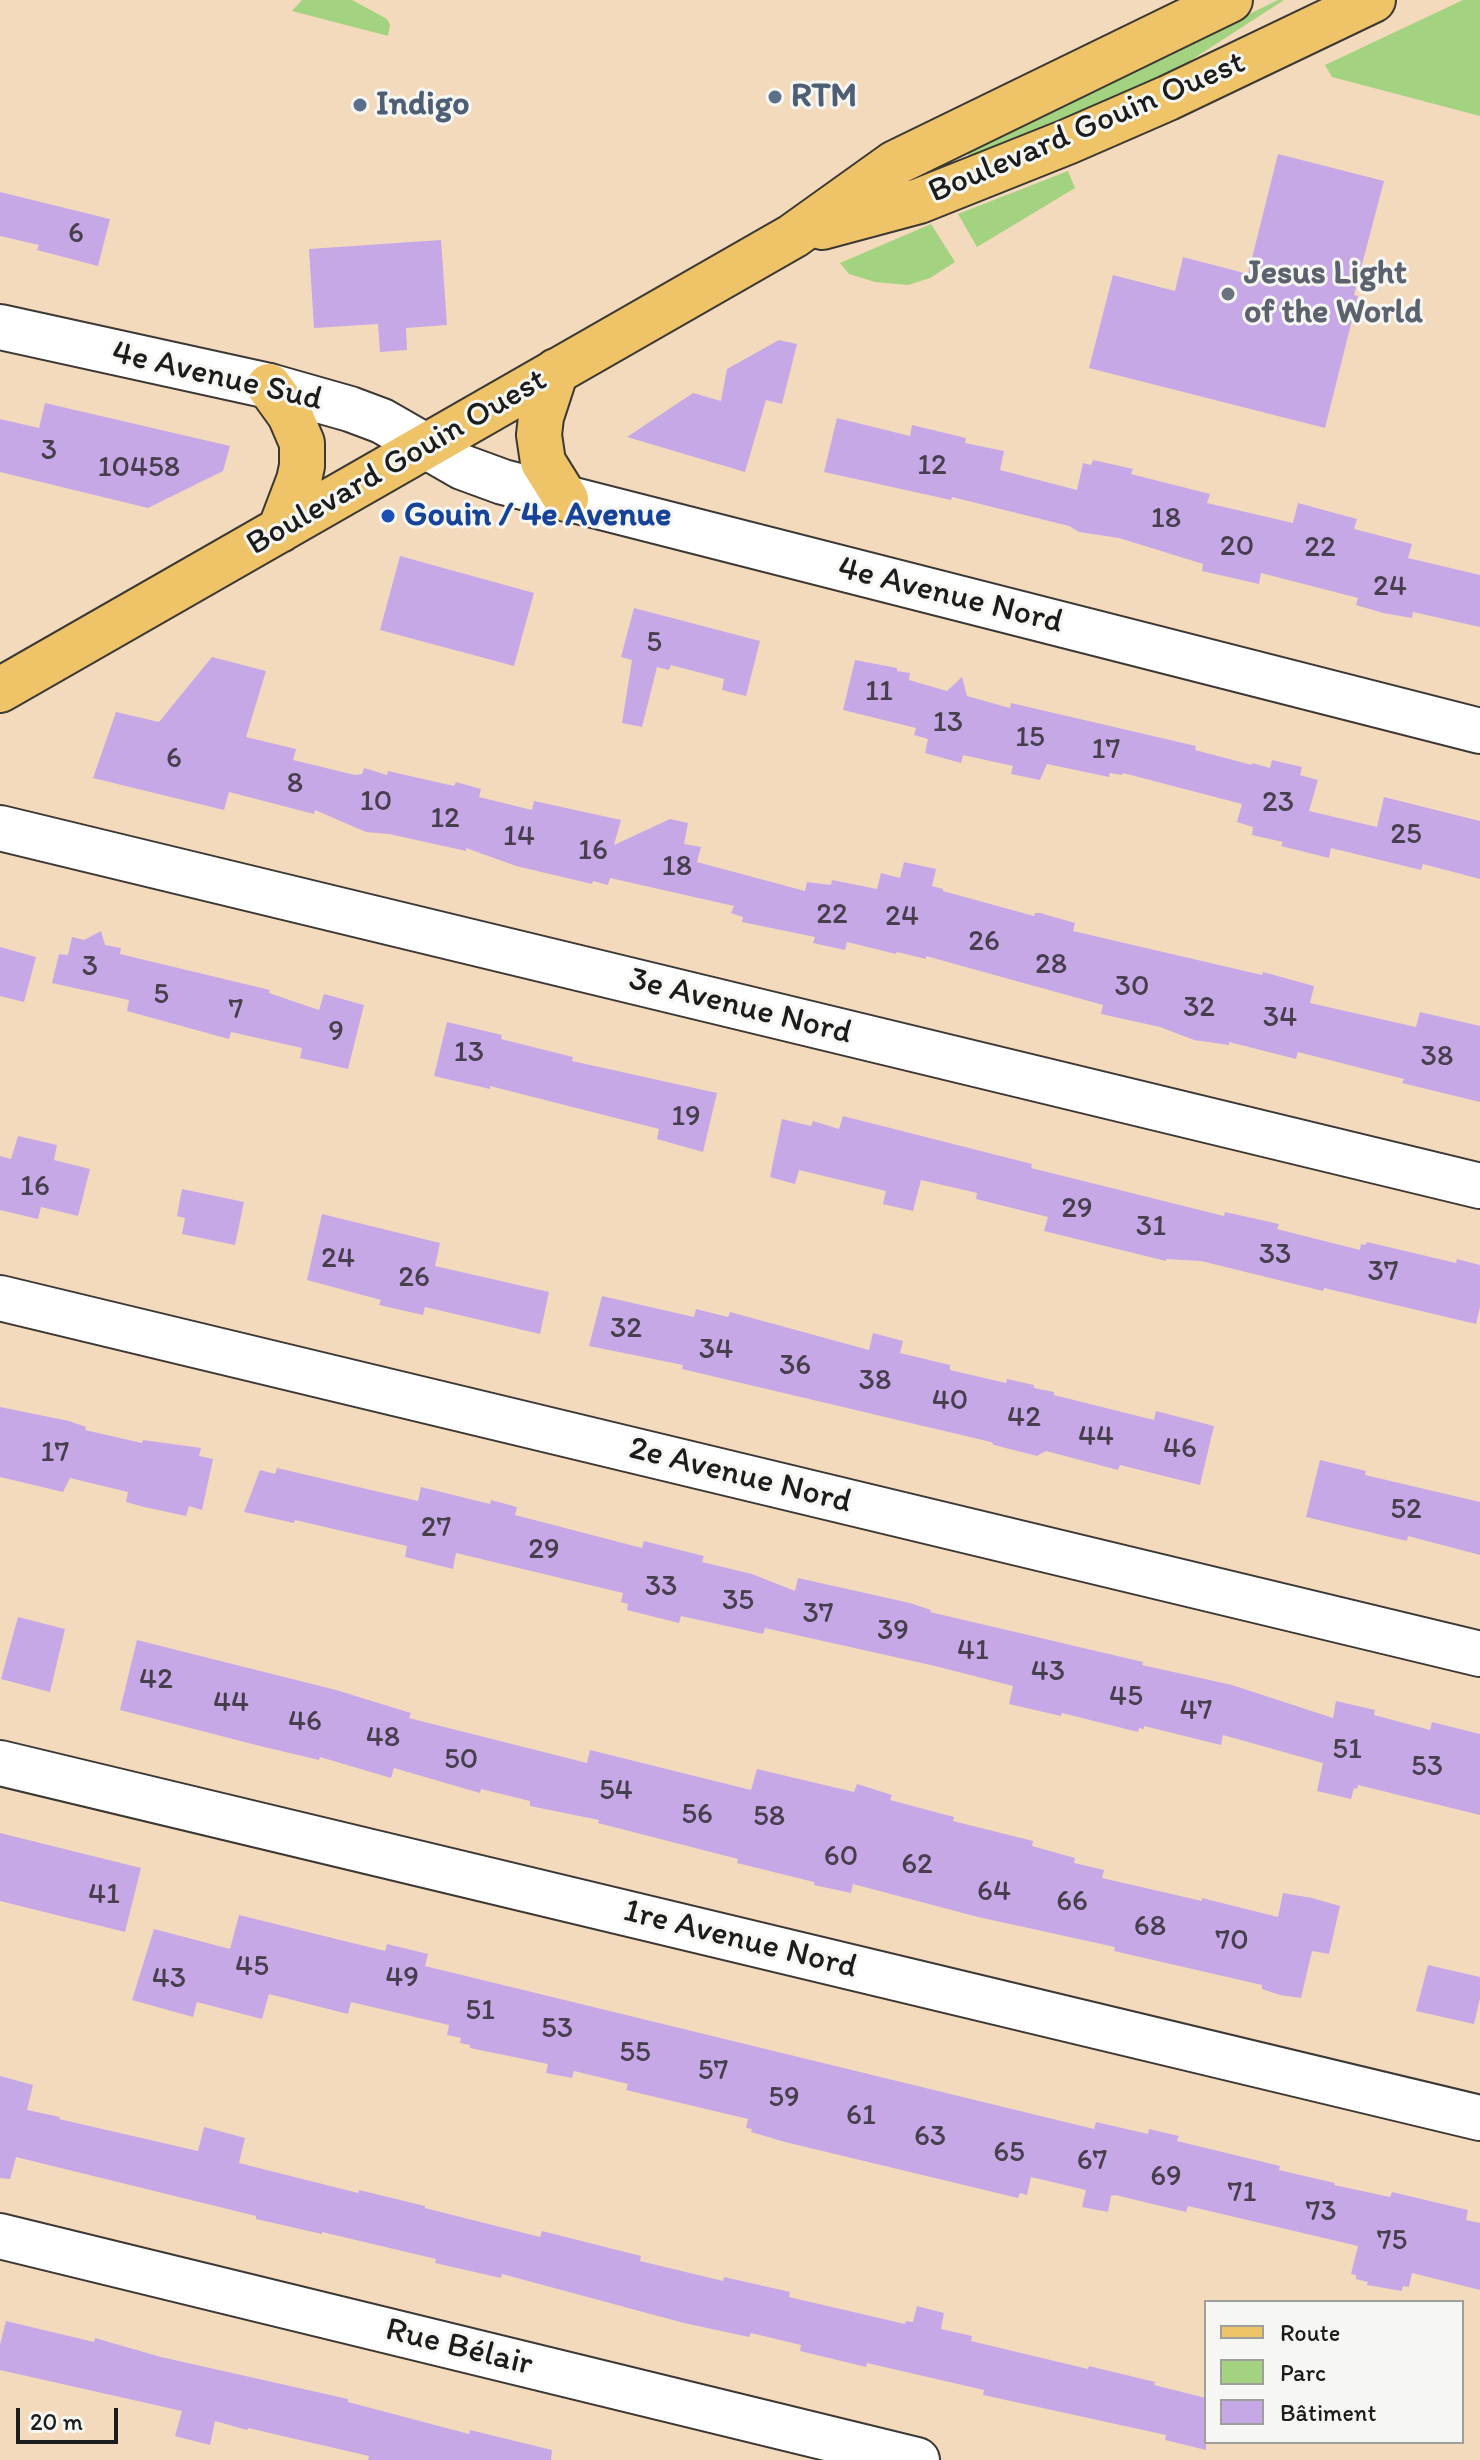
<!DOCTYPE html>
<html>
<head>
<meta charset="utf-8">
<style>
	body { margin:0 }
	#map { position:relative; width:1480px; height:2460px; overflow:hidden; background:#f4dabc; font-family:Itim,sans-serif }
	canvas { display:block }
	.legend { position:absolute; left:1204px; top:2300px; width:260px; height:144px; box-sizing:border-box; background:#f6f6f2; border:2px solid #9f9f9c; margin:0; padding:10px 14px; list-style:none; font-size:24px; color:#1c1c1c }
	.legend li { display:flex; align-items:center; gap:16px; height:40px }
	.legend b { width:40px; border:2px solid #9f9f9c }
	.scale { position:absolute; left:16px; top:2408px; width:102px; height:36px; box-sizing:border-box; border:4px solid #1c1c1c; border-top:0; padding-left:10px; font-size:24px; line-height:28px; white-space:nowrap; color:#1c1c1c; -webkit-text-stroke:6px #f6f6f2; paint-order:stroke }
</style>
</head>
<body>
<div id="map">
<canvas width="1480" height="2460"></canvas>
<ul class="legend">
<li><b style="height:10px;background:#efc469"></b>Route</li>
<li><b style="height:22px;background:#a3d280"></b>Parc</li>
<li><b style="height:22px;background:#c7a8e6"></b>Bâtiment</li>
</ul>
<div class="scale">20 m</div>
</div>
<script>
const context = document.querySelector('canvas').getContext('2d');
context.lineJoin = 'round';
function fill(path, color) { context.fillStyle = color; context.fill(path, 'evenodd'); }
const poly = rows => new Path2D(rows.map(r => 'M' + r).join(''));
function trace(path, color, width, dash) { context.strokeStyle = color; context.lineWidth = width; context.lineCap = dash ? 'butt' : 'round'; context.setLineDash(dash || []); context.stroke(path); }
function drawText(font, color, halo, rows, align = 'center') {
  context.font = font + ' Itim,sans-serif'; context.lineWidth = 6; context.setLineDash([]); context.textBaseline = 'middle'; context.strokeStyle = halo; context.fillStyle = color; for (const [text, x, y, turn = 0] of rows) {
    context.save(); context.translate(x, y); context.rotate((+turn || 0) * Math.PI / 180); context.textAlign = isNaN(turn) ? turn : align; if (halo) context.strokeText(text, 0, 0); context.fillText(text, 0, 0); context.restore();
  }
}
fill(poly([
	[302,0,352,0,387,19,390,25,388,36,292,11],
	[1278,0,1284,0,1162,79,969,158,967,151],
	[1463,0,1480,0,1480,116,1332,77,1325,65],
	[1068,171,1075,188,977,247,958,214],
	[931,224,955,262,930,278,908,285,875,282,849,274,840,263]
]), '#a3d280');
fill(poly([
	[1278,154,1384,181,1354,295,1358,296,1325,428,1089,368,1113,275,1175,291,1183,257,1248,274],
	[0,192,110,219,98,266,37,250,39,245,0,236],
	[441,240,447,325,406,328,407,350,380,352,378,324,314,328,309,249],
	[779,340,797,344,782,404,766,400,745,472,627,437,693,393,721,401,727,369],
	[45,403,230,446,223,471,148,508,0,472,0,419,39,428],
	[837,418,910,436,912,425,966,438,965,443,1004,451,1000,470,1077,490,1083,463,1091,465,1093,460,1133,469,1131,474,1210,494,1207,503,1293,523,1298,503,1357,519,1354,529,1412,544,1408,558,1480,575,1480,627,1413,612,1412,618,1383,613,1356,605,1358,598,1261,573,1259,584,1202,571,1203,564,1119,538,1079,532,1069,526,952,497,951,500,824,472],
	[400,556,534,593,514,666,380,630],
	[634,608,760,641,746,696,722,690,724,679,671,665,669,670,657,667,642,727,622,723,632,660,621,657],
	[212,657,266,671,246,737,296,749,293,760,355,775,362,774,364,768,387,775,388,771,454,786,456,782,481,789,479,797,532,810,534,801,621,820,614,845,670,819,688,823,684,844,701,847,697,862,805,891,807,882,831,885,832,880,877,889,881,873,900,878,904,862,936,869,932,886,943,889,943,891,1034,916,1035,913,1040,913,1075,923,1073,931,1262,975,1263,972,1314,986,1310,1003,1416,1027,1420,1012,1480,1026,1480,1102,1402,1083,1404,1079,1298,1052,1296,1059,1229,1042,1229,1045,1194,1040,1160,1027,1101,1014,1103,1005,926,956,926,959,897,952,896,954,847,942,845,950,813,943,815,937,742,922,743,917,731,913,734,906,610,878,608,885,593,881,592,884,516,866,466,848,466,851,389,834,366,832,315,810,314,814,229,792,224,810,93,778,116,712,159,722],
	[855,660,897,668,897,671,910,673,909,680,947,691,962,677,967,696,1010,708,1011,703,1196,746,1195,750,1252,765,1252,763,1270,768,1272,760,1302,767,1300,775,1318,780,1309,811,1377,827,1384,797,1480,821,1480,879,1423,864,1421,870,1331,848,1329,858,1281,846,1283,842,1252,835,1253,827,1237,822,1242,804,1123,773,1122,775,1110,773,1109,777,1047,764,1040,780,1011,774,1013,766,963,755,961,763,925,753,928,739,914,735,916,728,843,710],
	[101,931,105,945,121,948,120,954,270,990,269,993,319,1010,324,994,364,1005,348,1069,300,1058,302,1048,231,1032,229,1039,127,1011,129,1000,52,983,59,954,68,955,72,937,84,940],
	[0,947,36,957,24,1002,0,996],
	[447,1022,502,1035,501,1039,573,1057,572,1061,717,1093,703,1152,657,1139,659,1129,490,1086,490,1089,434,1076],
	[843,1116,1032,1164,1031,1168,1224,1216,1225,1212,1279,1224,1277,1229,1360,1250,1361,1244,1365,1245,1367,1242,1456,1263,1457,1259,1480,1265,1480,1307,1476,1324,1324,1288,1323,1291,1201,1261,1166,1259,1166,1261,1044,1231,1048,1217,976,1199,977,1193,921,1180,913,1211,883,1204,886,1191,799,1170,795,1184,770,1177,782,1119,811,1126,813,1121,839,1129],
	[18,1136,57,1145,54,1160,90,1169,78,1216,41,1207,38,1219,0,1210,0,1156,11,1159],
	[182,1189,244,1202,235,1245,182,1234,185,1218,177,1216],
	[322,1214,440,1243,435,1266,549,1292,540,1334,425,1307,423,1315,379,1305,381,1300,307,1280],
	[602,1296,694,1317,696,1309,728,1317,730,1312,869,1350,873,1333,903,1341,900,1353,950,1365,950,1370,1006,1383,1007,1379,1034,1385,1034,1388,1054,1392,1054,1395,1154,1420,1156,1411,1214,1426,1200,1485,1120,1465,1118,1470,1046,1451,1037,1456,994,1445,991,1442,682,1369,683,1365,589,1346],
	[0,1407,69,1421,86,1427,85,1430,142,1443,143,1440,201,1448,199,1456,213,1459,202,1510,189,1506,186,1516,144,1507,126,1502,128,1492,70,1478,63,1492,0,1477],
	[1320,1460,1366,1471,1365,1475,1480,1502,1480,1555,1408,1536,1407,1541,1306,1517],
	[277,1468,418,1501,421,1487,490,1504,491,1500,517,1507,515,1515,642,1548,644,1541,704,1556,702,1562,752,1574,795,1591,798,1578,910,1603,931,1610,930,1612,1143,1662,1142,1665,1232,1685,1333,1718,1336,1701,1375,1710,1374,1715,1430,1730,1432,1722,1480,1734,1480,1815,1358,1785,1357,1789,1354,1788,1351,1799,1317,1791,1323,1763,1223,1735,1221,1745,1144,1726,1144,1729,1139,1728,1138,1732,1062,1713,1061,1716,1009,1704,1013,1686,935,1666,765,1628,763,1634,681,1616,679,1623,627,1610,628,1604,621,1602,623,1593,456,1553,453,1569,405,1557,407,1546,295,1520,294,1523,244,1512,260,1470,275,1474],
	[18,1617,65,1629,50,1692,1,1679],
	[137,1640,336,1690,411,1713,409,1718,587,1763,590,1750,751,1790,757,1769,854,1792,857,1784,892,1795,890,1800,954,1817,953,1821,1033,1841,1032,1846,1075,1858,1074,1863,1104,1870,1102,1878,1202,1901,1202,1898,1278,1917,1283,1893,1312,1898,1340,1906,1329,1954,1312,1951,1301,1998,1280,1995,1262,1989,1262,1985,1114,1951,1115,1947,978,1917,853,1884,851,1893,814,1885,814,1882,737,1863,738,1859,598,1823,599,1820,530,1806,530,1801,481,1789,480,1793,394,1768,391,1778,320,1757,319,1760,260,1746,120,1710],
	[0,1833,141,1868,125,1932,0,1901],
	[239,1915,385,1951,387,1944,428,1954,425,1966,1094,2129,1096,2122,1148,2134,1149,2129,1179,2136,1177,2141,1280,2166,1279,2170,1335,2183,1334,2185,1390,2197,1392,2192,1468,2210,1466,2220,1480,2223,1480,2290,1412,2273,1409,2287,1403,2286,1402,2291,1367,2285,1368,2282,1356,2279,1356,2275,1351,2274,1358,2246,1188,2206,1186,2212,1115,2195,1111,2196,1108,2212,1082,2207,1086,2190,1031,2177,1027,2195,1020,2193,1018,2198,785,2142,751,2132,752,2129,746,2128,748,2119,626,2090,628,2084,574,2071,572,2078,546,2073,548,2064,470,2048,470,2045,460,2043,461,2038,447,2035,449,2025,351,2002,348,2014,269,1994,262,2019,197,2002,193,2017,132,2000,154,1929,230,1949],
	[1428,1965,1480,1977,1480,1998,1474,2024,1416,2011],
	[0,2076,33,2085,27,2110,60,2117,59,2119,198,2151,204,2127,245,2138,239,2163,358,2193,359,2190,425,2206,425,2208,540,2237,542,2231,641,2256,640,2261,723,2281,724,2277,790,2292,789,2297,905,2324,906,2321,913,2322,917,2306,944,2313,941,2329,972,2336,971,2341,1088,2369,1089,2366,1155,2382,1154,2385,1206,2398,1206,2450,1165,2440,1166,2435,983,2395,984,2390,867,2363,866,2367,800,2351,801,2345,751,2333,749,2337,684,2323,502,2274,501,2278,435,2263,436,2259,322,2232,322,2234,256,2219,256,2216,16,2157,10,2179,0,2178],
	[6,2321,94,2342,95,2338,161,2357,348,2399,348,2402,469,2434,470,2430,552,2450,551,2460,368,2460,369,2456,248,2428,247,2430,215,2421,210,2445,175,2436,182,2411,0,2370,0,2345]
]), '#c7a8e6');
const minor = poly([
	[0,327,269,386,350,409,382,421,462,467,503,482,1480,731],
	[0,828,1480,1186],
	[0,1298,1480,1654],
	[0,1763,1480,2118],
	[0,2236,917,2460]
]);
const major = poly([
	[822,227,919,201,1067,142,1168,98,1373,0],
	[556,371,541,417,539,435,543,462,566,499],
	[269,386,290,415,302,443,302,466,299,480,280,530],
	[0,690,793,236,895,163,1230,0]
]);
trace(minor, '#3c3834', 48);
trace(major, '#3c3834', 48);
trace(minor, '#fff', 44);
trace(major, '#efc469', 44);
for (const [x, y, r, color] of [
	[775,97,8,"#5c6f8a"],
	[360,105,8,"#5c6f8a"],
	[1228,294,8,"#6b7280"],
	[388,516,8,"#1a4fb4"]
]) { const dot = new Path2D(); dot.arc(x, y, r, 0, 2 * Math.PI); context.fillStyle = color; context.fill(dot); trace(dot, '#f6f6f2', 3); }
drawText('30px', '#473f4e', null, [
	["6",76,234],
	["3",49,451],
	["12",932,466],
	["10458",139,468],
	["18",1166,519],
	["20",1237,547],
	["22",1320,548],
	["24",1390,587],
	["5",654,643],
	["11",879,692],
	["13",948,723],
	["15",1030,738],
	["17",1106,750],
	["6",174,759],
	["8",295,784],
	["10",376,802],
	["23",1278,803],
	["12",445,819],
	["25",1406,835],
	["14",519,837],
	["16",593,851],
	["18",677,867],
	["22",832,915],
	["24",902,917],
	["26",984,942],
	["28",1051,965],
	["3",90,967],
	["30",1132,987],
	["5",161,995],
	["32",1199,1008],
	["7",236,1010],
	["34",1280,1018],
	["9",336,1032],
	["13",469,1053],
	["38",1437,1057],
	["19",686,1117],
	["16",35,1187],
	["29",1077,1209],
	["31",1151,1227],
	["33",1275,1255],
	["24",338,1259],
	["37",1383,1272],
	["26",414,1278],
	["32",626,1329],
	["34",716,1350],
	["36",795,1366],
	["38",875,1381],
	["40",950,1401],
	["42",1024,1418],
	["44",1096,1437],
	["46",1180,1449],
	["17",55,1453],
	["52",1406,1510],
	["27",436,1528],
	["29",544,1550],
	["33",661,1587],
	["35",738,1601],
	["37",818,1614],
	["39",893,1631],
	["41",973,1651],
	["43",1048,1672],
	["42",156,1680],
	["45",1126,1697],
	["44",231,1703],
	["47",1196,1711],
	["46",305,1722],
	["48",383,1738],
	["51",1347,1750],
	["50",461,1760],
	["53",1427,1767],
	["54",616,1791],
	["56",697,1815],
	["58",769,1817],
	["60",841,1857],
	["62",917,1865],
	["64",994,1892],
	["41",104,1895],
	["66",1072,1902],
	["68",1150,1927],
	["70",1232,1941],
	["45",252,1967],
	["49",402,1978],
	["43",169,1979],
	["51",480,2011],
	["53",557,2029],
	["55",635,2053],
	["57",713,2071],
	["59",784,2098],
	["61",861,2116],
	["63",930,2137],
	["65",1009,2153],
	["67",1092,2161],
	["69",1166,2177],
	["71",1242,2193],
	["73",1321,2212],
	["75",1392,2241]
]);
drawText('bold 34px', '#4e5e75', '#f6f6f2', [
	["RTM",791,97],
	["Indigo",376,105]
], 'left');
drawText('34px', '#1c1c1c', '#f6f6f2', [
	["Boulevard Gouin Ouest",1087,128,-23],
	["4e Avenue Sud",217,377,13],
	["Boulevard Gouin Ouest",397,463,-30],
	["4e Avenue Nord",950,596,14],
	["3e Avenue Nord",740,1007,14],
	["2e Avenue Nord",740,1476,14],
	["1re Avenue Nord",740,1940,14],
	["Rue Bélair",459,2348,14]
]);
drawText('bold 34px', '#5b616d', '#f6f6f2', [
	["Jesus Light",1244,274],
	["of the World",1244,313]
], 'left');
drawText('bold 34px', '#164399', '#f6f6f2', [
	["Gouin / 4e Avenue",404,516]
], 'left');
</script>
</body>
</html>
